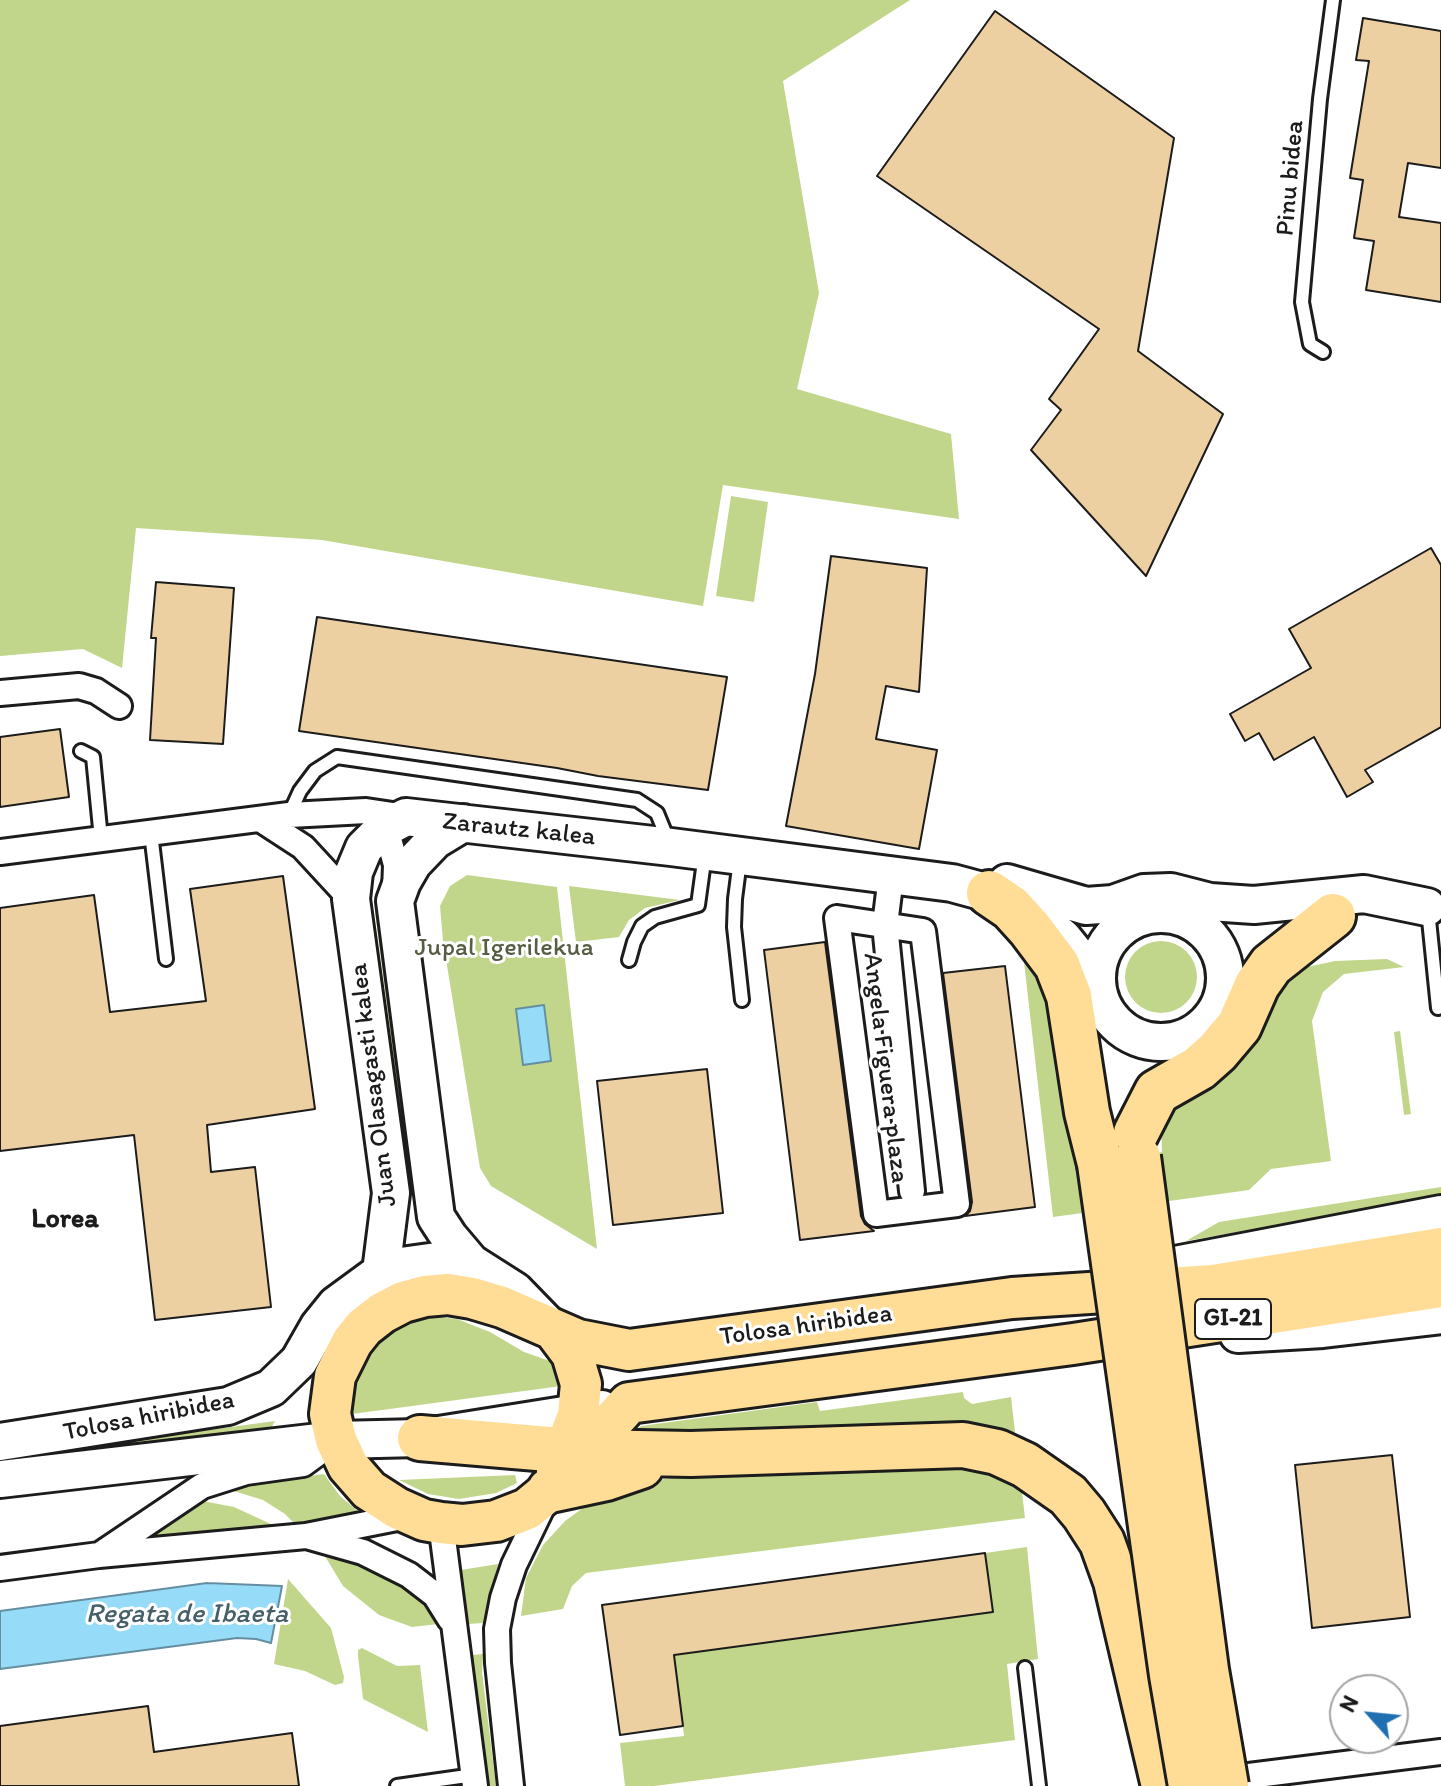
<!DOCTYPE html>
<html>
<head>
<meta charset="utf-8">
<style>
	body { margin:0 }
	#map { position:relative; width:1441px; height:1786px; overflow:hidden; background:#fff; font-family:Itim,sans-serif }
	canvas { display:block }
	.north { position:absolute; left:1329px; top:1674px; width:80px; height:80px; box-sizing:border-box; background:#fff; border:2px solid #a4a4a4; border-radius:50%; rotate:297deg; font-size:22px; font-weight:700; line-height:32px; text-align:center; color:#1c1c1c }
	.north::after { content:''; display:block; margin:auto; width:28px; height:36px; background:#1f6fb2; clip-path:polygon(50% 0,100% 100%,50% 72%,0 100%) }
</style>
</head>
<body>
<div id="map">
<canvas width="1441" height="1786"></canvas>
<div class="north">N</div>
</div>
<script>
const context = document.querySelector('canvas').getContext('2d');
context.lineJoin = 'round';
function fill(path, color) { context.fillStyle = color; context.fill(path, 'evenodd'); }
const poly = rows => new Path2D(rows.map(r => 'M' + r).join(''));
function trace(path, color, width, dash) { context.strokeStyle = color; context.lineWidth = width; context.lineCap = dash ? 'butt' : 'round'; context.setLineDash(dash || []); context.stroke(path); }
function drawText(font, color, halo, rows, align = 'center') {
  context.font = font + ' Itim,sans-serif'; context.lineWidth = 6; context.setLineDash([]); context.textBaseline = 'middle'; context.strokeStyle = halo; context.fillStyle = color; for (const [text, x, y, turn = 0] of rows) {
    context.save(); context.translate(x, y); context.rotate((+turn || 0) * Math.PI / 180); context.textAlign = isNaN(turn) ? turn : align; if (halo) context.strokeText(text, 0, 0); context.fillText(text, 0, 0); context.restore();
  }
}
fill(poly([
	[0,0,910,0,783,81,819,293,797,389,951,434,959,519,723,485,703,606,322,540,136,528,122,668,83,649,0,656],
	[731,496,768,502,754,602,716,596],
	[467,875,557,887,597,1249,491,1186,480,1168,443,941,440,906,450,886],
	[569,886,680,900,645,908,629,920,619,937,576,942],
	[375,912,381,912,414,1173,408,1174],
	'1125 977a36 36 0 1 1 72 0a36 36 0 1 1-72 0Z',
	[1023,953,1038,970,1044,988,1056,1076,1067,1085,1077,1168,1162,1152,1161,1122,1177,1101,1241,1058,1259,1037,1284,982,1302,968,1335,961,1387,959,1404,967,1344,974,1323,992,1312,1021,1331,1161,1271,1169,1249,1190,1053,1217],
	[1400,1031,1411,1114,1404,1115,1394,1032],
	[1441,1187,1441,1197,1186,1241,1219,1222],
	[438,1317,457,1319,490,1332,524,1352,564,1366,569,1385,352,1414,355,1387,364,1359,381,1340,408,1322],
	[963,1392,964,1398,972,1404,1011,1397,1025,1518,586,1573,572,1586,563,1609,521,1616,526,1578,543,1545,565,1521,598,1497,642,1482,725,1471,632,1434,641,1426,817,1402,820,1411],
	[275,1421,270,1430,0,1466,0,1458],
	[324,1474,340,1496,360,1513,359,1515,294,1523,285,1514,263,1500,224,1488],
	[515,1475,517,1483,496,1493,459,1499,428,1494,399,1480],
	[197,1500,234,1507,273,1525,157,1541,154,1537,156,1530],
	[1027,1547,1038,1659,1007,1664,1015,1740,654,1786,625,1786,620,1743,684,1736,674,1655,993,1611,985,1553],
	[323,1553,349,1559,383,1572,417,1592,435,1611,438,1624,412,1627,379,1615,343,1586],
	[498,1564,483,1623,468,1624,461,1570],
	[288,1579,331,1628,344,1677,343,1683,335,1685,305,1671,274,1664],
	[362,1648,397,1666,420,1665,428,1732,363,1699,358,1656,358,1650],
	[483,1654,482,1672,496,1786,489,1786,472,1655]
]), '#c2d68b');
const water = poly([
	[544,1005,551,1061,523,1065,516,1009,544,1005],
	[207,1583,282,1586,271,1643,256,1639,237,1638,0,1669,0,1611,207,1583]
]);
fill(water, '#96dbf8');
trace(water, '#658fa0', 2);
const building = poly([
	[995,11,1174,138,1138,351,1223,414,1146,576,1031,450,1061,410,1049,399,1099,329,877,176,995,11],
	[1363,18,1441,31,1441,168,1408,163,1399,217,1441,223,1441,302,1366,290,1374,241,1354,238,1363,180,1350,178,1369,61,1356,60,1363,18],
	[1431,548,1441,565,1441,727,1365,770,1373,782,1347,797,1314,737,1274,760,1259,733,1245,741,1230,714,1311,668,1289,629,1431,548],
	[831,556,927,568,919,692,886,686,876,739,937,750,919,849,786,826,815,674,831,556],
	[156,582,234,588,223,744,150,740,156,638,151,638,156,582],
	[317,617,727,677,708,790,598,776,557,768,299,731,317,617],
	[60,729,69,797,0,807,0,737,60,729],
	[283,876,315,1109,207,1125,211,1172,255,1167,271,1307,155,1320,134,1135,0,1151,0,908,94,895,110,1012,206,1001,190,889,283,876],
	[825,942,861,1216,865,1224,874,1231,800,1240,764,950,825,942],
	[1005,966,1035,1207,965,1216,970,1211,972,1202,943,973,1005,966],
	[707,1069,723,1213,613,1225,597,1081,707,1069],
	[1392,1455,1410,1617,1312,1628,1295,1465,1392,1455],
	[985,1553,993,1612,674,1655,683,1726,620,1735,602,1605,985,1553],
	[148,1706,154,1752,292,1733,299,1786,0,1786,0,1726,148,1706]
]);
fill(building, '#edd0a1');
trace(building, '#1c1c1c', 2);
const lane = poly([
	[1323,352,1310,344,1302,302,1320,99,1333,0],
	[81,751,93,757,101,839],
	[289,815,300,791,315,771,337,757,637,800,657,813,668,840],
	[151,833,166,959],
	[740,860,735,899,734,927,742,1000],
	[1428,910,1438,1008],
	[629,960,634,942,642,926,655,917,698,905,705,854],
	[1025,1668,1039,1786],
	[397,1786,474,1775]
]);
const street = poly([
	[0,693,79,686,96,691,119,706],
	[260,819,303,847,351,899],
	[376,821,389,839,396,865,395,891],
	[0,852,289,815,366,811,406,817],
	[891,876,885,925,912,1191],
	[837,918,923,931,957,1204,876,1214,837,918],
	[441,1523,475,1786],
	[310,1537,363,1552,409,1575,435,1595,450,1619],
	[101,1554,202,1486,246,1472,303,1464,333,1442],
	[0,1568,99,1555,306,1536,412,1515],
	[1217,1780,1441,1752],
	[511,1786,498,1663,497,1629,503,1598,514,1565,546,1499]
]);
const secondary = poly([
	[463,823,435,840,413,863,402,882,395,901,436,1217,449,1237,471,1263],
	[1007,883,1086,906,1113,904,1144,893,1171,892,1210,902,1254,905,1364,894,1427,907],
	'1097 978a64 64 0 1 1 128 0a64 64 0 1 1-128 0Z',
	[381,1272,391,1193,351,899,354,872,364,848,383,829,406,817,671,847,952,883,989,893,1033,913,1063,938,1084,964,1097,985],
	[1128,1274,1441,1214],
	[1238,1334,1323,1329,1441,1315],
	[0,1442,228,1406,271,1388,299,1361,319,1326,336,1305,381,1272,401,1266,444,1260,471,1263,515,1291,548,1325],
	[0,1479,336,1440,420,1438,602,1409]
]);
const primary = poly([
	[1441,1248,1213,1285,1012,1298,629,1350,578,1340,502,1307,472,1298,448,1294,425,1296,403,1302,382,1313,364,1327,352,1342,335,1376,330,1414,336,1440,348,1466,369,1490,397,1508,424,1520,441,1523,462,1525,496,1521,527,1509,550,1490,629,1403,1073,1344,1441,1287],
	[554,1330,572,1354,581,1384,578,1415,557,1471]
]);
const highway = poly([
	[989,893,1011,908,1030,929,1057,965,1069,996,1087,1112,1100,1164],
	[1136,1133,1157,1092,1199,1068,1217,1052,1239,1026,1257,985,1271,965,1333,916],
	[420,1438,584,1452,691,1454,963,1445,997,1452,1025,1465,1068,1495,1084,1514,1102,1542,1116,1581,1164,1786],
	[550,1490,606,1478,641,1466]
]);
trace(lane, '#1c1c1c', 18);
trace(street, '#1c1c1c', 30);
trace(secondary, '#1c1c1c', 42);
trace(primary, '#1c1c1c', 46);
trace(highway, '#1c1c1c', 50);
trace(lane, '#fff', 12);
trace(street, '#fff', 24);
trace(secondary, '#fff', 36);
trace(primary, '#ffdd96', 40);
trace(highway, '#ffdd96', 44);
const highwayBridge = poly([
	[1138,1157,1206,1670,1226,1786],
	[1100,1164,1172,1675,1191,1786]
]);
trace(highwayBridge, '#1c1c1c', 50, []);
trace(highwayBridge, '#ffdd96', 44);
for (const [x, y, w] of [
	[1233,1319,76]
]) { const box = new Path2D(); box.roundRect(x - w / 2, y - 20, w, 40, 6); context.fillStyle = '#fff'; context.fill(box); trace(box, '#1c1c1c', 2); }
drawText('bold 24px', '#1c1c1c', null, [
	["GI-21",1233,1319]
]);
drawText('26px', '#1c1c1c', '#fff', [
	["Pinu bidea",1291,178,-85],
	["Zarautz kalea",519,830,6],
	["Angela Figuera plaza",885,1068,83],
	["Juan Olasagasti kalea",374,1085,-97],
	["Tolosa hiribidea",806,1326,-8],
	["Tolosa hiribidea",149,1417,-11]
]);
drawText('26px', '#565d43', '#fff', [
	["Jupal Igerilekua",504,948]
]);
drawText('bold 28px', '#1c1c1c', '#fff', [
	["Lorea",65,1220]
]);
drawText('italic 28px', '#475f69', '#fff', [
	["Regata de Ibaeta",187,1615]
]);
</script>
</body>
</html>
